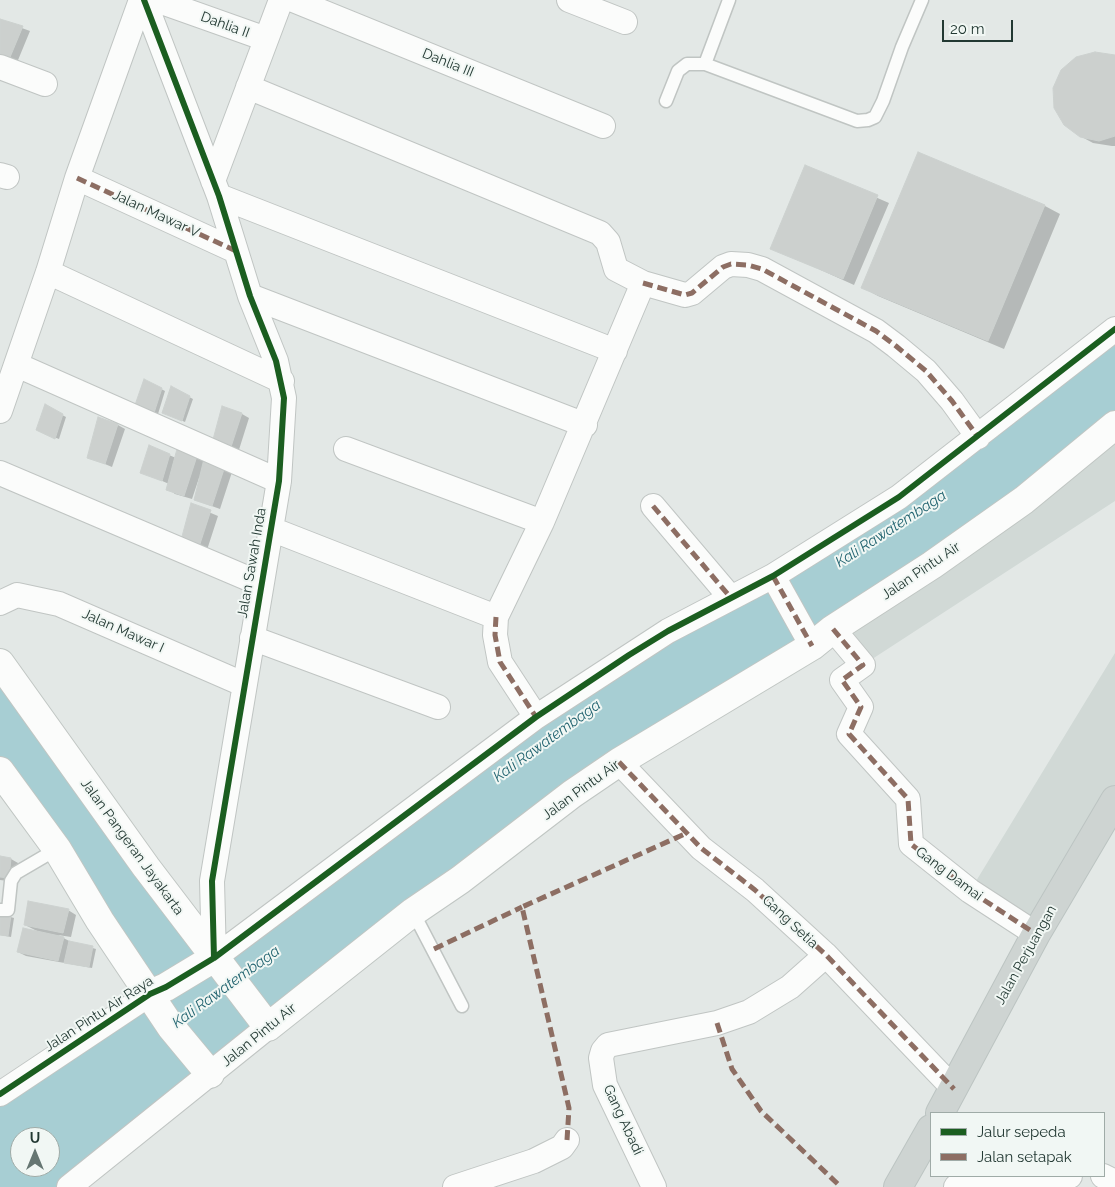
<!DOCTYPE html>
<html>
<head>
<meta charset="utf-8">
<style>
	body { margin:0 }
	#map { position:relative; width:1115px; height:1187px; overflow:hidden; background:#e3e8e6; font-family:Raleway,sans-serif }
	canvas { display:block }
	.legend { position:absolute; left:930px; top:1112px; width:175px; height:65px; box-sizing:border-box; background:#f1f7f4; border:1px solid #9faba7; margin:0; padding:6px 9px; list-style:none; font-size:15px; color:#233933 }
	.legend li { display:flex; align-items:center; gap:10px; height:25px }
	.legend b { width:25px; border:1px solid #9faba7 }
	.north { position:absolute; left:10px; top:1127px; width:50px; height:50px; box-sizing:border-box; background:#f1f7f4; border:1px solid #9faba7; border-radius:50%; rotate:0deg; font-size:14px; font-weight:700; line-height:20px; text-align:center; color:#233933 }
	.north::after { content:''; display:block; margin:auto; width:18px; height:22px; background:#667672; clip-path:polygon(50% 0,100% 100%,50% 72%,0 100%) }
	.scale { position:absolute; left:942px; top:20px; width:71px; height:22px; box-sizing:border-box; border:2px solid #233933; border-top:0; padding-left:6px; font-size:15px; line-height:18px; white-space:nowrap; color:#233933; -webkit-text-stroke:4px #f1f7f4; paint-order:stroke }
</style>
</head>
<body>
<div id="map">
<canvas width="1115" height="1187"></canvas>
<ul class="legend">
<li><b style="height:6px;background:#1b5e20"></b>Jalur sepeda</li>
<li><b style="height:6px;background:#8d6e63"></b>Jalan setapak</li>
</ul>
<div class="north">U</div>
<div class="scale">20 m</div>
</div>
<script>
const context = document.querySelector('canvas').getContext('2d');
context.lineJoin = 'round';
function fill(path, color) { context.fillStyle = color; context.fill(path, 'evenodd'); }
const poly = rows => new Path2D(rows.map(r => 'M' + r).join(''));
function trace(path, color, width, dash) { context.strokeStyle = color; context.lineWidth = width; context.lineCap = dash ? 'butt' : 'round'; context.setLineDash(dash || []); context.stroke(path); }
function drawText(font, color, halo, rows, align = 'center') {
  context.font = font + ' Raleway,sans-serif'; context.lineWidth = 4; context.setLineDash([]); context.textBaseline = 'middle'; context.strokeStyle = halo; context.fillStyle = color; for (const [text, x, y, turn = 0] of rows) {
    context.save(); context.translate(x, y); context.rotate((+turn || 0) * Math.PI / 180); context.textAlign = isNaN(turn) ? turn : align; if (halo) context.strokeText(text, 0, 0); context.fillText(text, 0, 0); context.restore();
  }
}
fill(poly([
	[1115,425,1115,501,863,665,833,629],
	[1115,653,1115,800,1036,934,970,891]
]), '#d1d9d6');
fill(poly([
	[1115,327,1115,425,619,762,69,1187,0,1187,0,1094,150,993,0,771,0,663,214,958,536,717,773,576],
	[20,1137,50,1137,50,1167,20,1167]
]), '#a7ced3');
fill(poly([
	[0,20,30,31,16,65,0,61],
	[1115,57,1115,146,1112,146,1093,143,1080,136],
	[919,154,1045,206,1060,214,1004,349,878,296,863,288],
	[806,167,889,203,854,285,772,248],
	[144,380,165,391,158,414,140,406],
	[172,388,193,399,185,422,167,414],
	[45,406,66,417,59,439,41,432],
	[242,414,249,418,237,456,220,451],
	[118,425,125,429,112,467,88,457],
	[169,455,176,458,197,457,232,472,220,509,195,500,201,478,199,478,192,499,175,494,168,489,169,484,142,472],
	[192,505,218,516,206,553,189,548],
	[0,858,11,859,18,863,16,882,0,880],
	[68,910,76,915,71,937,58,935,71,942,96,949,92,968,26,956,18,952,37,931,25,925],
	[0,914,14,918,11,937,0,935]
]), '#0003');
const building = poly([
	[0,19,23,26,8,62,0,59,0,19],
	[1095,52,1115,55,1115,136,1099,141,1080,137,1064,125,1054,108,1053,88,1061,70,1076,57,1095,52],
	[918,152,1045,205,988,341,861,288,918,152],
	[805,165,878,195,843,279,770,249,805,165],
	[144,379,162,388,154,413,135,405,144,379],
	[171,386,190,396,182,421,162,413,171,386],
	[45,404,63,414,55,439,36,430,45,404],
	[222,406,242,413,229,453,211,447,222,406],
	[98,417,118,424,105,464,87,458,98,417],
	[149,445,170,454,162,481,140,473,149,445],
	[177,449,197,456,184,496,166,490,177,449],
	[204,459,225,466,212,506,194,500,204,459],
	[191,503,211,510,198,550,180,544,191,503],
	[0,856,11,858,9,878,0,877,0,856],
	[28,901,69,909,63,933,24,925,28,901],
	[0,913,11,915,8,936,0,935,0,913],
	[23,928,64,937,58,961,17,952,23,928],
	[69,941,93,946,89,967,64,963,69,941]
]);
fill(building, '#ccd0ce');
trace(building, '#ccd1cf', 1);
const lane = poly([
	[705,64,729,0],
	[666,101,678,71,687,64,705,64,857,121,868,120,875,117,883,101,902,47,922,0],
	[0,910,8,910,11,881,16,873,57,849],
	[413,912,462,1006]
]);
const street = poly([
	[144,0,219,196,250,296,276,361,284,398,279,481,212,881,214,958],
	[156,0,266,39],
	[293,0,603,126],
	[569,0,625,22],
	[0,67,45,84],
	[248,87,600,233,608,242,616,269,643,283,685,295,692,293,723,267,731,264,748,265,762,269,876,331,896,346,926,371,952,401,978,437],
	[0,175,7,177],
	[77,178,236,251],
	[213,181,281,0],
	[219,196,615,351],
	[48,272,282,381],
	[250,296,585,425],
	[17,365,279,481],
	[0,411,48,272,77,178,141,0],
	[346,449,542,522],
	[0,473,261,584],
	[653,506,731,598],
	[271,529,496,617],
	[773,576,812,646],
	[0,603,17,595,59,604,243,684],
	[833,629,863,665,842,680,861,707,849,734,908,799,911,844,970,891,1036,934],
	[252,638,438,707],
	[536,717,500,662,495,635,496,617,542,522,643,283],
	[619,762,701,848,755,890,826,955,954,1089],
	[214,958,536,717,668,631,773,576,899,497,1115,329],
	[0,1094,150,994],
	[1103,1176,1115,1182],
	[69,1187,268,1027],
	[455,1187,534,1161,562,1147,567,1140],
	[654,1187,605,1085,601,1058,603,1051,608,1045,717,1023,749,1012,790,987,826,955],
	[956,1187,1070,1176]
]);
const secondary = poly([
	[0,663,146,867,268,1027,413,912,460,880,572,794,619,762,812,646,833,629,932,565,1024,500,1115,425],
	[0,771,57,849,100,921,171,1027,210,1074],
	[150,994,166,987,214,958]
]);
const primary = poly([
	[940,1113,1036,934,1115,800],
	[898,1187,931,1129]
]);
trace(lane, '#c0c5c3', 15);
trace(street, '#c0c5c3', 26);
trace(secondary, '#c0c6c3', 30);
trace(primary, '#bcc4c2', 30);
trace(lane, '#fbfcfb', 12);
trace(street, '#fbfcfb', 24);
trace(secondary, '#fbfcfb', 28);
trace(primary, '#ced4d2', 28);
trace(poly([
	[77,178,236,251],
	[643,283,685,295,692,293,723,267,731,264,748,265,762,269,876,331,896,346,926,371,952,401,978,437],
	[653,506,731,598],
	[773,576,812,646],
	[496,617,495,635,500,662,536,717],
	[833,629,863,665,842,680,861,707,849,734,908,799,911,844,970,891,1036,934],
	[619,762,701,848,755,890,826,955,954,1089],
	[434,949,522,907],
	[717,1023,732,1069,761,1111,841,1187],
	[567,1140,569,1108,522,907,687,833]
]), '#8d6e63', 5, [10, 5]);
trace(poly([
	[144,0,219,196,250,296,276,361,284,398,279,481,212,881,214,958],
	[0,1094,150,994,166,987,214,958,536,717,629,655,668,631,773,576,899,497,1115,329]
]), '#1b5e20', 6);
drawText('14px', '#233933', '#f1f7f4', [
	["Dahlia II",225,25,20],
	["Dahlia III",448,63,22],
	["Jalan Mawar V",156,214,25],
	["Jalan Sawah Inda",252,563,-80],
	["Jalan Pintu Air",921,571,-34],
	["Jalan Mawar I",123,631,24],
	["Jalan Pintu Air",581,790,-36],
	["Jalan Pangeran Jayakarta",132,847,54],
	["Gang Damai",949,874,37],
	["Gang Setia",790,922,43],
	["Jalan Perjuangan",1026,955,-61],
	["Jalan Pintu Air Raya",99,1014,-33],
	["Jalan Pintu Air",259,1035,-39],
	["Gang Abadi",623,1120,65]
]);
drawText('italic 15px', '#226470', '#f1f7f4', [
	["Kali Rawatembaga",891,529,-33],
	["Kali Rawatembaga",547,741,-36],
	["Kali Rawatembaga",226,987,-36]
]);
</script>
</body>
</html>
